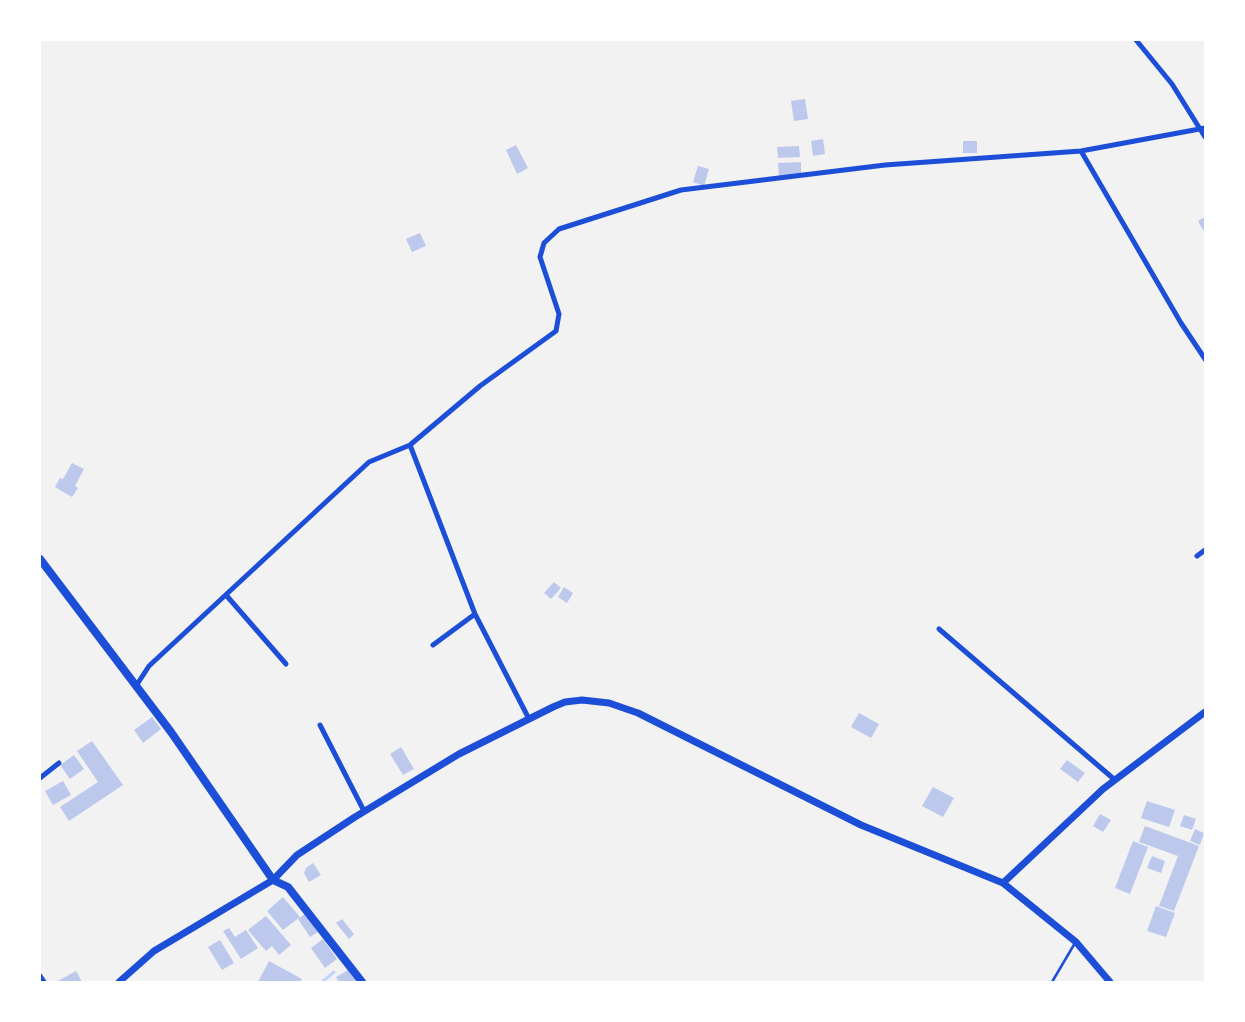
<!DOCTYPE html>
<html>
<head>
<meta charset="utf-8">
<style>
	body { margin:0 }
	#map { position:relative; width:1245px; height:1022px; overflow:hidden; background:#f2f2f2; font-family:Lato,sans-serif }
	canvas { display:block }
	.frame { position:absolute; inset:0; border:41px solid #fff; pointer-events:none }
</style>
</head>
<body>
<div id="map">
<canvas width="1245" height="1022"></canvas>
<div class="frame"></div>
</div>
<script>
const context = document.querySelector('canvas').getContext('2d');
context.lineJoin = 'round';
const poly = rows => new Path2D(rows.map(r => 'M' + r).join(''));
function trace(path, color, width, dash) { context.strokeStyle = color; context.lineWidth = width; context.lineCap = dash ? 'butt' : 'round'; context.setLineDash(dash || []); context.stroke(path); }
function fill(path, color) { context.fillStyle = color; context.fill(path, 'evenodd'); }
trace(poly([
	[322,982,334,972]
]), '#bfd3fe', 3);
fill(poly([
	[805,99,808,119,794,121,791,101],
	[823,139,825,154,813,156,811,141],
	[963,141,977,141,977,153,963,153],
	[516,145,528,168,517,174,506,150],
	[799,146,800,157,778,158,777,147],
	[801,162,801,175,779,176,778,163],
	[698,166,709,169,704,186,693,182],
	[1205,217,1205,229,1203,230,1198,221],
	[420,233,426,246,412,252,406,239],
	[72,463,84,469,75,486,78,488,72,497,55,487,60,478,63,479],
	[554,582,561,588,551,599,544,593],
	[564,587,573,593,567,603,558,597],
	[859,713,879,724,871,738,851,727],
	[152,717,161,729,143,743,134,730],
	[92,741,123,785,69,821,60,807,98,782,77,751],
	[401,747,414,769,403,775,390,754],
	[74,755,84,769,70,779,60,765],
	[1067,760,1085,773,1078,782,1060,769],
	[63,781,71,795,53,805,45,791],
	[933,787,954,798,943,817,922,806],
	[1147,801,1175,810,1169,827,1141,818],
	[1100,814,1111,820,1103,832,1093,826],
	[1184,815,1196,819,1192,830,1180,826],
	[1145,826,1199,846,1174,911,1159,906,1178,856,1139,842],
	[1195,829,1204,833,1200,845,1190,841],
	[1133,841,1148,847,1130,894,1115,888],
	[1152,856,1165,861,1161,873,1147,868],
	[313,863,321,875,309,882,304,873,306,868],
	[283,897,300,917,283,930,267,911],
	[1156,906,1175,913,1166,937,1147,931],
	[305,914,318,932,310,937,298,919],
	[266,916,291,945,279,955,272,946,266,951,248,930],
	[342,919,354,934,349,939,336,923],
	[229,928,235,937,246,930,258,948,241,959,223,931],
	[323,939,337,959,325,968,311,948],
	[220,940,234,963,222,970,208,947],
	[269,961,302,979,300,982,258,982],
	[348,970,356,982,339,982,336,977],
	[76,971,82,982,56,982]
]), '#bdc9ec');
trace(poly([
	[1052,982,1075,943]
]), '#1d4ed8', 2.5);
trace(poly([
	[1136,40,1172,84,1205,137],
	[1081,151,1181,323,1205,359],
	[410,445,475,614,529,719],
	[1197,556,1205,550],
	[226,595,286,664],
	[939,629,1115,780],
	[433,645,475,614],
	[136,686,149,666,369,462,410,445,480,386,556,331,559,314,540,257,544,243,559,229,681,190,885,165,1081,151,1205,128],
	[320,725,364,811],
	[40,778,59,763],
	[40,976,44,982]
]), '#1d4ed8', 5);
trace(poly([
	[1003,883,1103,789,1205,712],
	[119,982,154,951,273,880,297,855,355,817,459,754,553,707,565,702,582,700,609,703,638,713,861,825,1003,883,1076,942,1110,982]
]), '#1d4ed8', 7);
trace(poly([
	[40,559,171,732,273,880,288,887,362,982]
]), '#1d4ed8', 8);
</script>
</body>
</html>
